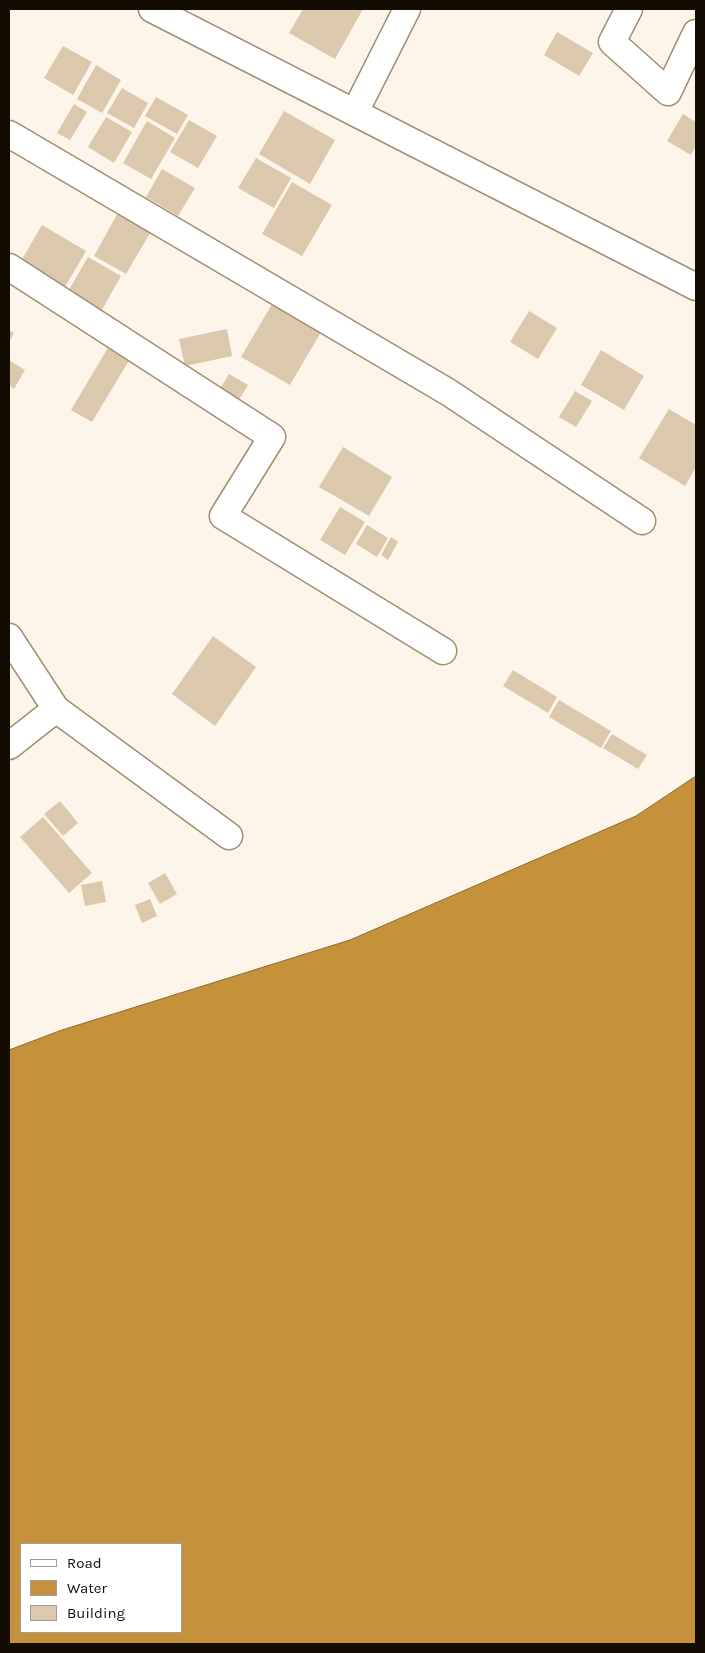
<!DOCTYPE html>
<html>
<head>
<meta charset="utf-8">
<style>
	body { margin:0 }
	#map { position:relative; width:705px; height:1653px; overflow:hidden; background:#fdf5e9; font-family:Karla,sans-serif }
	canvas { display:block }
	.frame { position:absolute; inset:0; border:10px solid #120c03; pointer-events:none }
	.legend { position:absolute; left:20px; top:1543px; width:162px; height:90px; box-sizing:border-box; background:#fff; border:1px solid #a09e9a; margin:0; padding:6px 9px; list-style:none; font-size:15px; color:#120c03 }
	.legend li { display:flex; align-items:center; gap:10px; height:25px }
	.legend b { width:25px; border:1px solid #a09e9a }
</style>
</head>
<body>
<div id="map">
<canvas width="705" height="1653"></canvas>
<div class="frame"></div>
<ul class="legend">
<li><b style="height:6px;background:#fff"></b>Road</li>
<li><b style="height:14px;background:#c5913b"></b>Water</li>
<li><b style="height:14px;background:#dcc8ac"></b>Building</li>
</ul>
</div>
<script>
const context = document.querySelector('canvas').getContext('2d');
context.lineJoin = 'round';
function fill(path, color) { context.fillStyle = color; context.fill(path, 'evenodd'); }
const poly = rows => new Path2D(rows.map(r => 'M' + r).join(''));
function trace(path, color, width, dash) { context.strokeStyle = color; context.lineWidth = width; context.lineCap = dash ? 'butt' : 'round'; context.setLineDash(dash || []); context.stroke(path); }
const water = poly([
	[696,776,696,1644,9,1644,9,1050,62,1030,350,940,636,816,696,776],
	[21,1544,181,1544,181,1632,21,1632,21,1544]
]);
fill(water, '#c5913b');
trace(water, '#8f692a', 1);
fill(poly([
	[303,9,363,9,335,59,289,33],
	[557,32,593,53,579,76,544,55],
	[63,46,92,62,73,95,44,78],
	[96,65,121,80,102,113,77,99],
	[122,88,148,103,134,128,107,113],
	[156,97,188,115,177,134,145,116],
	[74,104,87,112,70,140,57,133],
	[284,111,335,140,310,184,259,154],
	[683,114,696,122,696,145,691,155,667,141],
	[106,117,132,132,114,163,88,147],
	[189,120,217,136,198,168,170,152],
	[147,121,175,138,151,179,123,163],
	[256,158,291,178,274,208,238,188],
	[162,169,195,188,178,216,146,197],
	[292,182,332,205,302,256,262,234],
	[120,209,153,228,126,274,94,256],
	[42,225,86,251,62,292,18,266],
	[88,257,121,276,99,315,66,295],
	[272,304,321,332,290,385,241,357],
	[529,311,557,328,538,359,510,342],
	[227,329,232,356,185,366,179,339],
	[9,330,14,333,9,342],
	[109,346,130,359,92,422,71,410],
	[601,350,644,376,624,410,581,385],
	[9,360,25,370,14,389,9,385],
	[229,374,248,385,235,406,216,395],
	[575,391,592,401,576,427,559,417],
	[669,409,696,425,696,467,685,486,639,458],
	[343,447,392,477,369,516,319,487],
	[340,507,365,522,345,555,320,540],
	[367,525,388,538,377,557,356,544],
	[391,537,398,542,388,560,381,555],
	[213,636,256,667,215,726,172,694],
	[513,670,557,697,548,713,503,686],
	[559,700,611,731,601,748,549,717],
	[612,734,647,755,638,769,603,748],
	[60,801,78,823,63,836,44,814],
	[43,817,92,873,69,893,20,837],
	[165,873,177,894,160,904,148,883],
	[102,881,106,902,85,906,81,885],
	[150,899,157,916,142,923,135,905]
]), '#dcc8ac');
const minor = poly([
	[152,9,696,287],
	[629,9,612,42,668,92,696,33],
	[355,112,407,9],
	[9,134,448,392,642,521],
	[9,267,272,437,223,516,443,651],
	[9,637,56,709,229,836],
	[9,746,56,709]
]);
trace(minor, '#a18e73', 29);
trace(minor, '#fff', 26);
</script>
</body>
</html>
